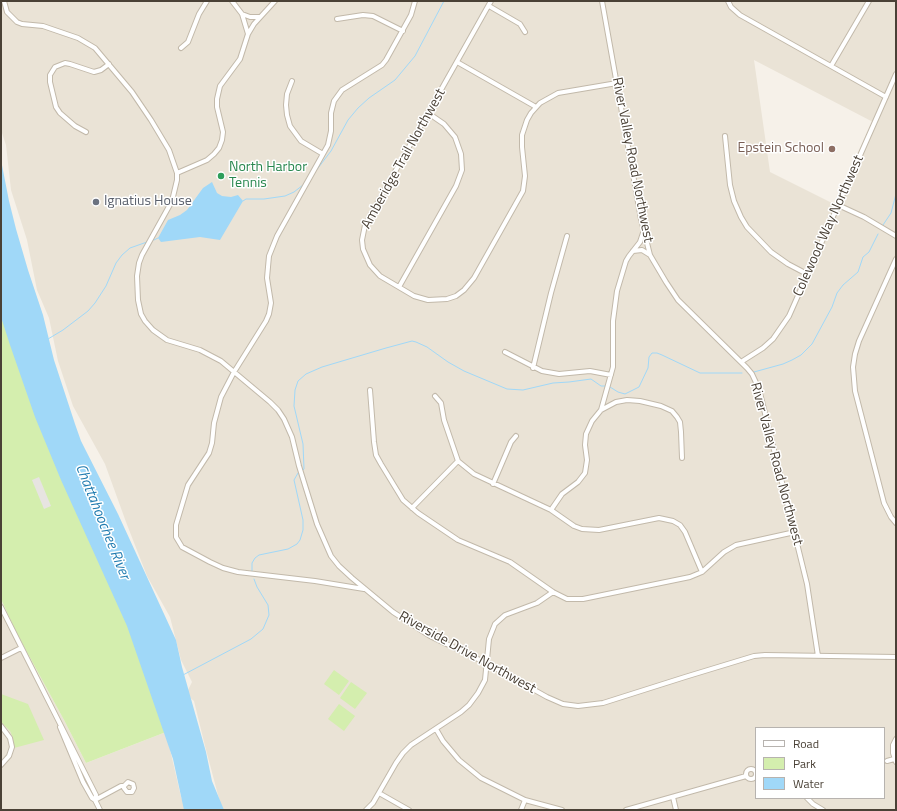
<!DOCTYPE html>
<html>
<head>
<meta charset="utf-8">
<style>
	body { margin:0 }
	#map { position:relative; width:897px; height:811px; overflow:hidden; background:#f6f1e9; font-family:"Titillium Web",sans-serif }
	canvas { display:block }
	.frame { position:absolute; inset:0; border:2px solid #4a4136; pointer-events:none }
	.legend { position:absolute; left:755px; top:727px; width:130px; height:72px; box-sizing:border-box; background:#fff; border:1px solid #b7b3af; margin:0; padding:5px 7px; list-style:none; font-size:12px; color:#4a4136 }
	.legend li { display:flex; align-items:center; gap:8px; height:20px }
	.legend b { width:20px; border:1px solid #b7b3af }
</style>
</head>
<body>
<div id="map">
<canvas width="897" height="811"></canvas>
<div class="frame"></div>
<ul class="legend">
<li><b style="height:5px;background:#fff"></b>Road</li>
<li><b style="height:11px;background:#d4eeae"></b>Park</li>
<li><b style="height:11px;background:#a0d8f8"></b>Water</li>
</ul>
</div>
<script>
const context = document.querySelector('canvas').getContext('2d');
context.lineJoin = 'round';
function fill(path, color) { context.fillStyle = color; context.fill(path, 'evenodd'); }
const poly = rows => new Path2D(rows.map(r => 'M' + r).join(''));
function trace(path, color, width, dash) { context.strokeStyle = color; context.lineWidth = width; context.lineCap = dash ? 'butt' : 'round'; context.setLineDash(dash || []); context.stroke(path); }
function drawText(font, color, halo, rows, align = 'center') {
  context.font = font + ' "Titillium Web",sans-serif'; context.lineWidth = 3; context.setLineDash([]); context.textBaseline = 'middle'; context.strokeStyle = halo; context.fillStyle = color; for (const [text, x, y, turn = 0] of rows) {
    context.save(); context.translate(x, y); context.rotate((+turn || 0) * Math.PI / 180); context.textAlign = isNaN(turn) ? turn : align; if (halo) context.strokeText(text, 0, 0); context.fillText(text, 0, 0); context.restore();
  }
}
fill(poly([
	[1,1,896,1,896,810,222,810,205,746,194,701,186,694,192,682,181,660,170,617,147,576,126,522,105,464,73,406,58,361,49,318,37,290,27,240,11,190,6,145,1,130],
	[754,60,873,122,851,170,840,207,770,172],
	[756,728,884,728,884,798,756,798],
	[1,599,16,632,64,720,86,763,166,732,181,797,187,810,1,810]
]), '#eae3d6');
fill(poly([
	[1,307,96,538,166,732,86,763,64,720,16,632,1,599],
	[334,670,349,681,339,695,324,684],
	[351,682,367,693,355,709,340,698],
	[1,694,28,704,44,740,14,748,13,738,10,731,1,722],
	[339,704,355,716,344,731,328,719]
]), '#d4eeae');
fill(poly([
	[39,477,51,506,44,509,32,480]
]), '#e7e4e1');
fill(poly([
	[1,160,9,201,16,229,28,270,43,315,54,360,75,424,81,441,118,514,176,640,182,667,206,752,212,781,224,810,184,810,173,759,127,626,61,480,35,417,10,345,1,317],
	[212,182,217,193,222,196,231,197,238,195,243,201,220,240,200,237,161,242,158,238,168,220,180,215,187,210,203,188]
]), '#a0d8f8');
trace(poly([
	[315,172,331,151,348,120,358,108,369,98,395,80,415,56,444,1],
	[243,201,246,199,264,199,285,196,294,192,303,185],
	[883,225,891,213,896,194],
	[154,240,158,238],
	[48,339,63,330,88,311,95,303,106,286,116,263,122,255,130,248,147,242],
	[754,372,783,364,792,360,801,355,812,344,832,307,837,293,843,285,858,272,863,257,869,252,878,234],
	[610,387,618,392,625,394,639,387,648,368,649,357,652,353,657,353,662,355,700,373,742,373],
	[303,470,304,469,303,444,294,406,295,390,298,381,306,374,322,367,386,348,412,341,416,342,427,347,448,362,464,371,507,389,523,390,553,383,569,382,591,379,601,386,605,386],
	[252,571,252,563,255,558,259,555,288,549,297,544,300,540,303,530,303,520,294,480,298,473],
	[183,675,251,639,263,629,269,615,268,605,257,587,254,579]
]), '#a0d8f8', 1);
const minor = poly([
	[4,1,7,12,17,22,22,24,43,26,78,38,95,48,132,92,151,120,169,150,177,173,177,180,172,201,142,255,139,263,137,276,138,300,141,314,145,321,153,330,167,340,200,350,221,361,270,402,278,410,284,419,292,437,299,466,317,524,331,556,339,566,352,578,393,612,430,636,486,663,547,697,563,704,578,706,603,703,685,677,754,656,765,655,896,657],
	[232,1,242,14,250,17,259,17],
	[491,1,365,225,362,240,363,249,370,265,380,276,414,296,428,300,447,299,456,296,464,290,474,278,523,191,525,176,522,147,522,135,527,120,531,113,540,103,558,93,617,83],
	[602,1,641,219,650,255,666,282,678,300,747,368,752,374,759,389,807,584,818,656],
	[728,1,731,7,740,15,886,97],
	[489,6,520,24,525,32],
	[242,14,248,34],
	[337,19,363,15,373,16,403,31],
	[181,48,188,42,199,14,207,1],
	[457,62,536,107],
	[831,66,869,1],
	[292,81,287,94,286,105,287,115,290,126,301,141,323,154],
	[86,132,75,126,60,113,56,107,50,82,50,75,55,67,65,63,70,64,94,72,101,70,109,64],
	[725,136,730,185,734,201,741,217,747,227,771,252,788,264,807,274],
	[177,173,207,160,214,154,219,148,222,140,223,132,217,107,217,99,220,86,240,59,248,34,254,24,275,1],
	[838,205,864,217,896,236],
	[633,251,642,250,650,255],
	[896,259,859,341,855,354,853,367,855,391,884,503,891,517,896,523],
	[399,287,456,186,462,170,461,154,455,137,444,124,428,113],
	[505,352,542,371,559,374,590,371,611,375],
	[741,362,763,348,773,339,789,316,896,74],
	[533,368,551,293,567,236],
	[370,390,374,442,376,455,381,464,403,500,418,513,458,540,510,562,553,592,567,599,583,599,690,577,702,572,724,552,736,545,795,532],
	[435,396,441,403,444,420,458,461,474,474,551,510,574,526,582,529,599,530,659,518,673,521,680,525,685,532,702,572],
	[601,410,613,367,613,321,617,291,626,261,629,256,640,242,643,233],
	[493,484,511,442,516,436],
	[412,508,458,461],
	[551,510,562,494,578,482,585,473,587,460,585,445,586,434,592,421,601,410,616,402,627,400,640,401,661,406,672,411,677,417,680,422,681,432,682,458],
	[364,589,315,581,238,572,223,568,210,562,182,547,176,537,176,525,188,485,209,453,212,443,214,423,221,397,234,372,266,321,269,314,271,303,267,278,269,256,277,236,328,145,331,131,331,113,334,101,342,90,382,65,386,60,411,15,415,1],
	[1,607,96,795,95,800,100,810],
	[1,658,21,648],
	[1,726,10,738,12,747,9,756,1,765],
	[60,727,83,782,92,798,95,800],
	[436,729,443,741,459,760,481,778,525,800,562,810],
	[896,739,893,745,893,753,896,762],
	[887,761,894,759],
	'746 774a5 5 0 1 1 10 0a5 5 0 1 1-10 0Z',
	[379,793,409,810],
	[673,797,676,810],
	[807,798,813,804,823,810],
	[95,800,121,786,124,786,128,782,133,784,134,788,132,792,127,792,124,788,124,786],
	[366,810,373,803,396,763,403,753,411,745,461,712,469,705,478,693,485,680,489,639,495,624,505,615,537,603,553,592],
	[521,810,525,800],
	[626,810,746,776]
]);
trace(minor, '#c2b9aa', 6);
trace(minor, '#fff', 4);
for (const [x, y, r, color] of [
	[832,149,4,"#8d6e63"],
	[221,176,4,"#2e9e5b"],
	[96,202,4,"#6b7280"]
]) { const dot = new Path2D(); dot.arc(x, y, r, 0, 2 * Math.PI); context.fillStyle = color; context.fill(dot); trace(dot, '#fff', 1.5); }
drawText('14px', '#785e54', '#fff', [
	["Epstein School",824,149]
], 'right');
drawText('14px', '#4a4136', '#fff', [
	["Amberidge Trail Northwest",404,159,-61],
	["River Valley Road Northwest",632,160,79],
	["Colewood Way Northwest",829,226,-66],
	["River Valley Road Northwest",776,464,75],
	["Riverside Drive Northwest",467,653,29]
]);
drawText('14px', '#27864d', '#fff', [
	["North Harbor",229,168],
	["Tennis",229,184]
], 'left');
drawText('14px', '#5b616d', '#fff', [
	["Ignatius House",104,202]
], 'left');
drawText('italic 15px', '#217cb0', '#fff', [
	["Chattahoochee River",102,522,68]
]);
</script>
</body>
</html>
